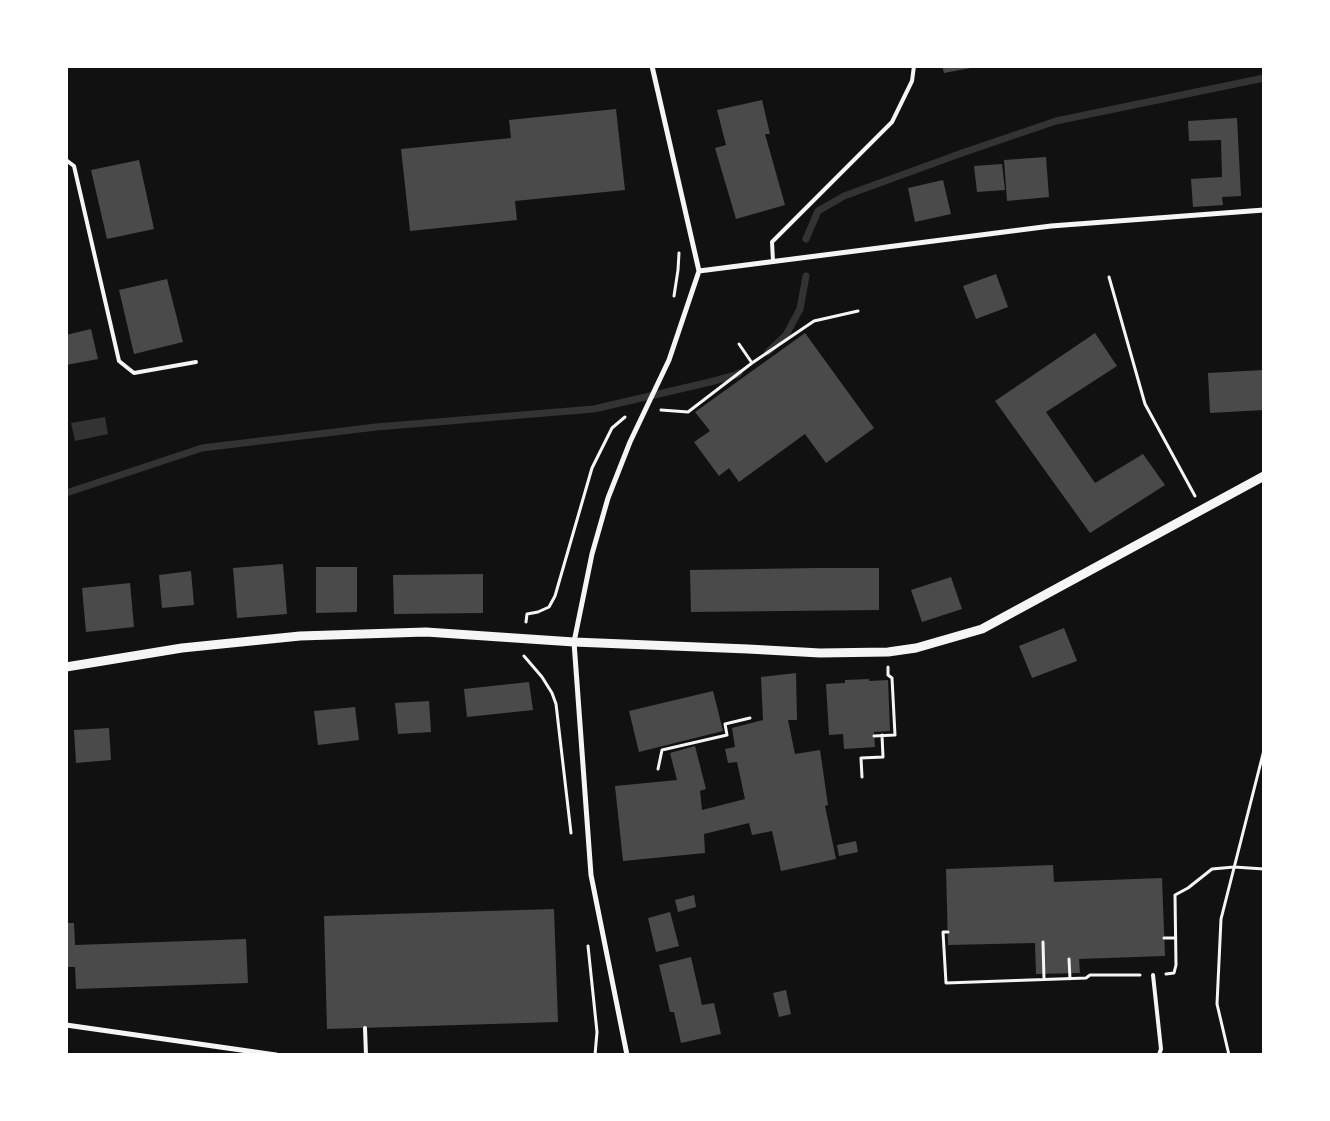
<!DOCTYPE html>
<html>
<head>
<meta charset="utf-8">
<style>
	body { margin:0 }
	#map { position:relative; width:1330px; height:1121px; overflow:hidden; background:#111; font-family:"Asap Condensed",sans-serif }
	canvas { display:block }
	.frame { position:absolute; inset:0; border:68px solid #fff; pointer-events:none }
</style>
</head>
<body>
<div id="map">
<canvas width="1330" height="1121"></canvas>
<div class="frame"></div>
</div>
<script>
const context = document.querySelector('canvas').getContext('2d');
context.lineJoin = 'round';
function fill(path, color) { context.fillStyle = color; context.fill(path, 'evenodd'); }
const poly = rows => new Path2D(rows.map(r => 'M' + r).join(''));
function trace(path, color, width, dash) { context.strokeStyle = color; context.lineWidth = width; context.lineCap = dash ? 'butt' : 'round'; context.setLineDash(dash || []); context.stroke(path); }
fill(poly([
	[105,417,108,434,75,441,71,423]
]), '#333');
trace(poly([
	[806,239,818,211,844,196,962,153,1056,121,1264,78],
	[768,352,786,335,800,309,806,276],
	[66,493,202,448,376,427,594,409,710,382,736,375,739,373]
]), '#333', 7);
fill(poly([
	[942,66,976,66,976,67,944,73],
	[762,100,770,134,765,134,785,205,736,219,715,148,726,145,717,110],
	[616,109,625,190,515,201,517,220,410,231,401,149,511,138,509,120],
	[1237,118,1241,196,1222,197,1223,205,1193,207,1191,179,1222,177,1221,140,1189,141,1188,121],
	[1046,157,1049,197,1007,201,1004,160],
	[139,160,154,229,107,239,91,170],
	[1002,164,1005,190,977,192,974,166],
	[943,180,951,214,915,222,908,188],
	[996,274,1008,307,976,319,963,286],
	[167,279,183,342,134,354,119,290],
	[91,329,98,359,66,365,66,335],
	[805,333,874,428,826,463,805,434,739,482,729,468,719,476,694,442,710,431,695,412],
	[1095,333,1117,366,1046,412,1095,483,1143,454,1165,485,1090,533,995,401],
	[1264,370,1264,410,1210,413,1208,373],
	[283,564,287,614,237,618,233,568],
	[316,567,357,567,357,612,316,613],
	[817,568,879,568,879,610,691,612,690,570],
	[191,571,194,605,162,608,159,575],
	[483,574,483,613,394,614,393,575],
	[951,577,962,609,922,622,911,590],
	[130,583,134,627,86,632,82,588],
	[1064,628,1077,661,1032,678,1019,646],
	[796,673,797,720,788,720,795,754,820,750,828,805,825,806,836,859,781,871,772,831,752,835,749,823,704,834,705,853,623,861,615,786,677,780,670,753,695,746,706,789,700,791,702,810,745,799,737,762,728,763,725,749,735,747,732,728,763,720,761,677],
	[869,679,869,681,888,680,890,731,874,732,875,747,844,749,843,734,829,735,826,684,845,683,845,680],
	[529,682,533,710,467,717,464,689],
	[713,691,723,731,639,752,629,711],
	[429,701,431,732,398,734,395,703],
	[355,707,359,740,318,745,314,711],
	[109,728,111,760,76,763,74,730],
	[856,841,858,852,839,856,837,845],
	[1053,865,1054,882,1162,878,1165,956,1079,959,1080,973,1036,974,1035,943,948,945,946,869],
	[694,895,696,907,678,912,675,900],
	[554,909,558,1022,327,1029,324,916],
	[670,912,679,946,656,952,648,918],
	[66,923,74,923,75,945,246,939,248,983,76,989,75,967,66,967],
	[691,957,702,1005,714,1003,721,1034,681,1043,674,1012,670,1012,659,965],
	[786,990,791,1014,779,1017,773,993]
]), '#4a4a4a');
trace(poly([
	[1109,277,1145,404,1195,496],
	[674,296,678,270,679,253],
	[752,363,814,321,858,311],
	[661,410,688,412,752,363,739,344],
	[526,622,527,614,538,612,549,607,555,596,592,468,612,428,625,417],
	[524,656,542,677,552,693,556,704,571,833],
	[874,736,895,735,892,678,888,675,888,667],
	[658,769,662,750,727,735,725,724,750,718],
	[862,777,861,758,883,757,882,735],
	[948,932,943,932,946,983,1086,978,1090,975,1140,975],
	[1164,938,1175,938],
	[1043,942,1044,979],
	[588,946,597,1032,595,1055],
	[1069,959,1070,979],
	[1166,974,1174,973,1176,965,1175,895,1188,888,1212,869,1234,867,1264,869],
	[1229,1055,1217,1004,1221,919,1264,750]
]), '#f5f5f5', 3);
trace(poly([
	[66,160,74,166,119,361,134,373,196,362],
	[773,261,772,242,892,122,912,81,914,66],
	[1153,975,1161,1049,1159,1055],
	[365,1028,366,1055]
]), '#f5f5f5', 4);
trace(poly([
	[699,271,1051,226,1264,210],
	[66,1025,276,1055],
	[627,1055,591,875,574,642,592,554,608,498,630,442,669,360,699,271,652,66]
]), '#f5f5f5', 5);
trace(poly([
	[66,667,182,648,300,636,426,632,574,642,748,649,820,653,888,652,916,648,982,629,1264,476]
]), '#f5f5f5', 9);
</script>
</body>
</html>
